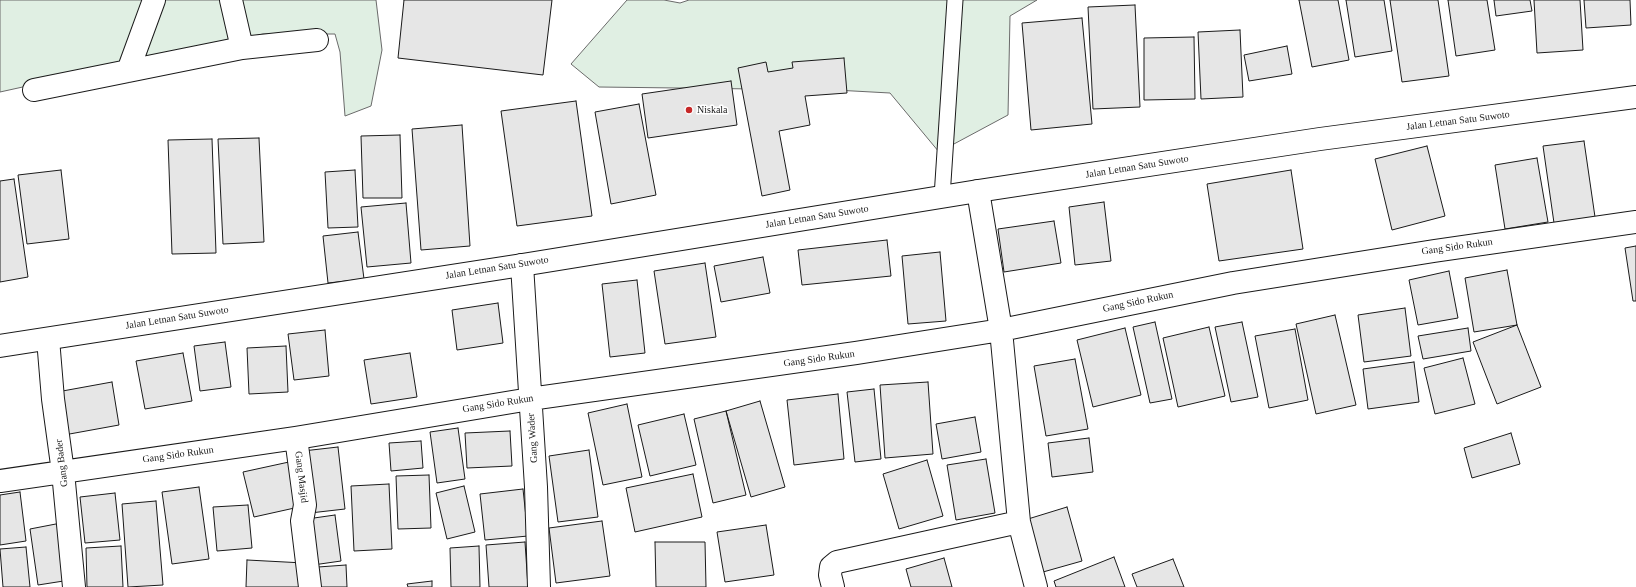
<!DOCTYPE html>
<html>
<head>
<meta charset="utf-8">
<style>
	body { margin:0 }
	canvas { display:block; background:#fff }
</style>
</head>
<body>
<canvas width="1636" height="587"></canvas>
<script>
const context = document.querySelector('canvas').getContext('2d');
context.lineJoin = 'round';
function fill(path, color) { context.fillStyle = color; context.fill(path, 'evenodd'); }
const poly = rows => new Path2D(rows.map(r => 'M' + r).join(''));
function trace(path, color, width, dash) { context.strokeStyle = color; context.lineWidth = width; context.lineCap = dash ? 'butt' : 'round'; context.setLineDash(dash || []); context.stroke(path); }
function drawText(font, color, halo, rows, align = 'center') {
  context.font = font + ' Georgia,serif'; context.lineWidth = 3; context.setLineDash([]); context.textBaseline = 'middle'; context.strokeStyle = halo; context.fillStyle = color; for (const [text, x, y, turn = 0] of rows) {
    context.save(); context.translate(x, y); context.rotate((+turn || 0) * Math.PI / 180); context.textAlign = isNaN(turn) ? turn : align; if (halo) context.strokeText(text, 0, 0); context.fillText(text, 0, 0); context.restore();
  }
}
const green = poly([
	[0,0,376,0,382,50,371,106,345,116,340,52,335,34,263,34,0,92,0,0],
	[627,0,664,0,680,3,689,0,1037,0,1010,16,1008,115,939,152,890,93,835,90,599,87,571,64,627,0]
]);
fill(green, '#e0efe3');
trace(green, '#6a6a6a', 1);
const building = poly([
	[404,0,552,0,543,75,398,58,404,0],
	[1299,0,1338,0,1349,60,1312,67,1299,0],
	[1346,0,1384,0,1392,51,1355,57,1346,0],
	[1390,0,1438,0,1449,76,1402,82,1390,0],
	[1448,0,1487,0,1495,50,1456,56,1448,0],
	[1494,0,1530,0,1532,11,1496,16,1494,0],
	[1534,0,1580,0,1583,50,1537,53,1534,0],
	[1584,0,1630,0,1631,25,1586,28,1584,0],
	[1135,5,1140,107,1093,109,1088,7,1135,5],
	[1082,18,1092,124,1031,130,1022,23,1082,18],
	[1240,30,1243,97,1201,99,1198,32,1240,30],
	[1194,37,1195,99,1144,100,1144,38,1194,37],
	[1287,46,1292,74,1249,81,1244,55,1287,46],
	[844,58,847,93,805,96,810,125,779,131,790,190,762,196,738,68,766,62,768,72,793,68,792,62,844,58],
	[731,81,737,125,648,138,642,94,731,81],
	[576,101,592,216,517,226,501,111,576,101],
	[639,104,656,195,611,204,595,112,639,104],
	[462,125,470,246,421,250,412,129,462,125],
	[400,135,402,198,363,198,361,136,400,135],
	[259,138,264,242,223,244,218,139,259,138],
	[212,139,216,253,172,254,168,140,212,139],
	[1584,141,1595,217,1554,223,1543,146,1584,141],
	[1427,146,1445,216,1392,230,1375,159,1427,146],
	[1537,158,1548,222,1505,229,1495,165,1537,158],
	[61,170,69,239,27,244,18,175,61,170],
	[355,170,358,227,328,228,325,172,355,170],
	[1291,170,1303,249,1219,261,1207,184,1291,170],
	[14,179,28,277,0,282,0,181,14,179],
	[1104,202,1111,261,1075,265,1069,207,1104,202],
	[406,203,411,263,367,267,361,207,406,203],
	[1054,221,1061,263,1004,272,998,229,1054,221],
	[358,232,364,279,328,283,323,236,358,232],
	[887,240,891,276,802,285,798,250,887,240],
	[1636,246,1636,301,1633,301,1625,248,1636,246],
	[940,252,946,321,908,324,902,256,940,252],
	[763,257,770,293,721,302,714,266,763,257],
	[705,263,716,337,665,344,654,271,705,263],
	[1507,270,1517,325,1474,332,1465,278,1507,270],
	[1449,271,1458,318,1418,325,1409,280,1449,271],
	[637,280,645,353,610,357,602,284,637,280],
	[498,303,503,343,457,350,452,310,498,303],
	[1405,308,1411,356,1364,362,1358,315,1405,308],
	[1335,315,1356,405,1316,414,1296,324,1335,315],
	[1155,322,1172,399,1150,403,1133,327,1155,322],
	[1242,322,1258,397,1231,402,1215,327,1242,322],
	[1517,325,1541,387,1497,404,1473,342,1517,325],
	[1209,327,1225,396,1178,407,1163,338,1209,327],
	[1125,328,1141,395,1093,407,1077,340,1125,328],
	[1468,328,1471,351,1423,359,1418,336,1468,328],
	[1295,329,1308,400,1269,408,1255,336,1295,329],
	[325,330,329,376,294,380,288,334,325,330],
	[225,342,231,387,200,391,194,346,225,342],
	[286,346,288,392,249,394,247,348,286,346],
	[183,353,192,401,145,409,136,361,183,353],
	[410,353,417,397,371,404,364,360,410,353],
	[1463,358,1475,404,1435,414,1424,368,1463,358],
	[1075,359,1088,429,1046,436,1034,366,1075,359],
	[1414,362,1419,402,1368,409,1363,369,1414,362],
	[112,382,119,425,64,435,57,392,112,382],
	[928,382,933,454,885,458,880,385,928,382],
	[874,389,881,459,855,462,847,392,874,389],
	[838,394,844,459,794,465,787,400,838,394],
	[760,401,785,487,751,497,726,411,760,401],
	[627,404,642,477,603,485,588,413,627,404],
	[726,411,746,495,713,503,694,419,726,411],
	[684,414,696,465,650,476,638,425,684,414],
	[975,417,981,452,942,459,936,424,975,417],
	[458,428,465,479,437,483,430,432,458,428],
	[510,431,512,466,467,468,465,433,510,431],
	[1511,433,1520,464,1472,478,1464,448,1511,433],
	[1089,438,1093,472,1052,477,1048,443,1089,438],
	[421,441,423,468,391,471,389,443,421,441],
	[338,447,345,509,310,513,303,451,338,447],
	[589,450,598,517,558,522,549,456,589,450],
	[986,459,995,513,956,520,947,465,986,459],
	[927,460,943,516,899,529,883,474,927,460],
	[289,462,299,507,254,517,243,472,289,462],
	[693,474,702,517,635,532,626,488,693,474],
	[429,475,431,528,398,529,396,476,429,475],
	[389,484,392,549,354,551,351,486,389,484],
	[464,486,475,532,447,539,436,493,464,486],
	[199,487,209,559,172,564,162,492,199,487],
	[523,489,528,536,485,540,480,494,523,489],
	[20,492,26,541,0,545,0,495,20,492],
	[115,493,120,540,85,543,80,497,115,493],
	[156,501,163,585,128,587,122,504,156,501],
	[248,505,252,548,217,551,213,507,248,505],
	[1067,507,1082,561,1043,572,1028,519,1067,507],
	[335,515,341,561,313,565,307,519,335,515],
	[602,521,610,576,556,583,549,528,602,521],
	[61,523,70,580,38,585,30,529,61,523],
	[766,525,774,575,725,582,717,532,766,525],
	[525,542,528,587,489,587,486,545,525,542],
	[655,542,705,542,706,587,656,587,655,542],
	[121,546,123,587,87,587,86,548,121,546],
	[479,546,480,587,451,587,450,548,479,546],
	[26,547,30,587,3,587,0,549,26,547],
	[1114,557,1125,587,1056,587,1054,581,1114,557],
	[944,558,952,587,911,587,906,569,944,558],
	[1173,559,1184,587,1137,587,1132,574,1173,559],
	[247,560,304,563,302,587,246,587,247,560],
	[346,565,347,587,319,587,318,567,346,565],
	[432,581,432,587,408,587,407,584,432,581]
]);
fill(building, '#e6e6e6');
trace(building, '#1a1a1a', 1);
const service = poly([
	[942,197,955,0]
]);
const minor = poly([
	[231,0,242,48,317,40],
	[128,71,154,0],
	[34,90,242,48],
	[978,191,1001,330,1019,522,1036,587],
	[522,265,536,487,539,587],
	[48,339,53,399,63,472,74,587],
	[296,438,305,505,302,521,310,587],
	[0,481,296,438,530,399,856,353,1001,330,1233,283,1434,251,1636,222],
	[833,587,830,575,831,567,837,562,1019,522]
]);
const secondary = poly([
	[0,346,522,265,978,191,1320,139,1636,97]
]);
trace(service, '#1a1a1a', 17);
trace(minor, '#1a1a1a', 24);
trace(secondary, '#1a1a1a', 24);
trace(service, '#fff', 15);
trace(minor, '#fff', 22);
trace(secondary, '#fff', 22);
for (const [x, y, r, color] of [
	[689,110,4,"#c62828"]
]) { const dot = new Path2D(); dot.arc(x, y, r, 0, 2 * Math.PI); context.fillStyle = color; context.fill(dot); trace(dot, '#fff', 1.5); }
drawText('10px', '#1a1a1a', '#fff', [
	["Niskala",697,110]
], 'left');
drawText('10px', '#1a1a1a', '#fff', [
	["Jalan Letnan Satu Suwoto",1458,121,-7],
	["Jalan Letnan Satu Suwoto",1137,167,-9],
	["Jalan Letnan Satu Suwoto",817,217,-9],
	["Gang Sido Rukun",1457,247,-8],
	["Jalan Letnan Satu Suwoto",497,268,-9],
	["Gang Sido Rukun",1138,302,-12],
	["Jalan Letnan Satu Suwoto",177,318,-9],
	["Gang Sido Rukun",819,359,-8],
	["Gang Sido Rukun",498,404,-9],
	["Gang Wader",533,438,-94],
	["Gang Sido Rukun",178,455,-8],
	["Gang Bader",62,463,-97],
	["Gang Masjid",301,477,83]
]);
</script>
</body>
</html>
